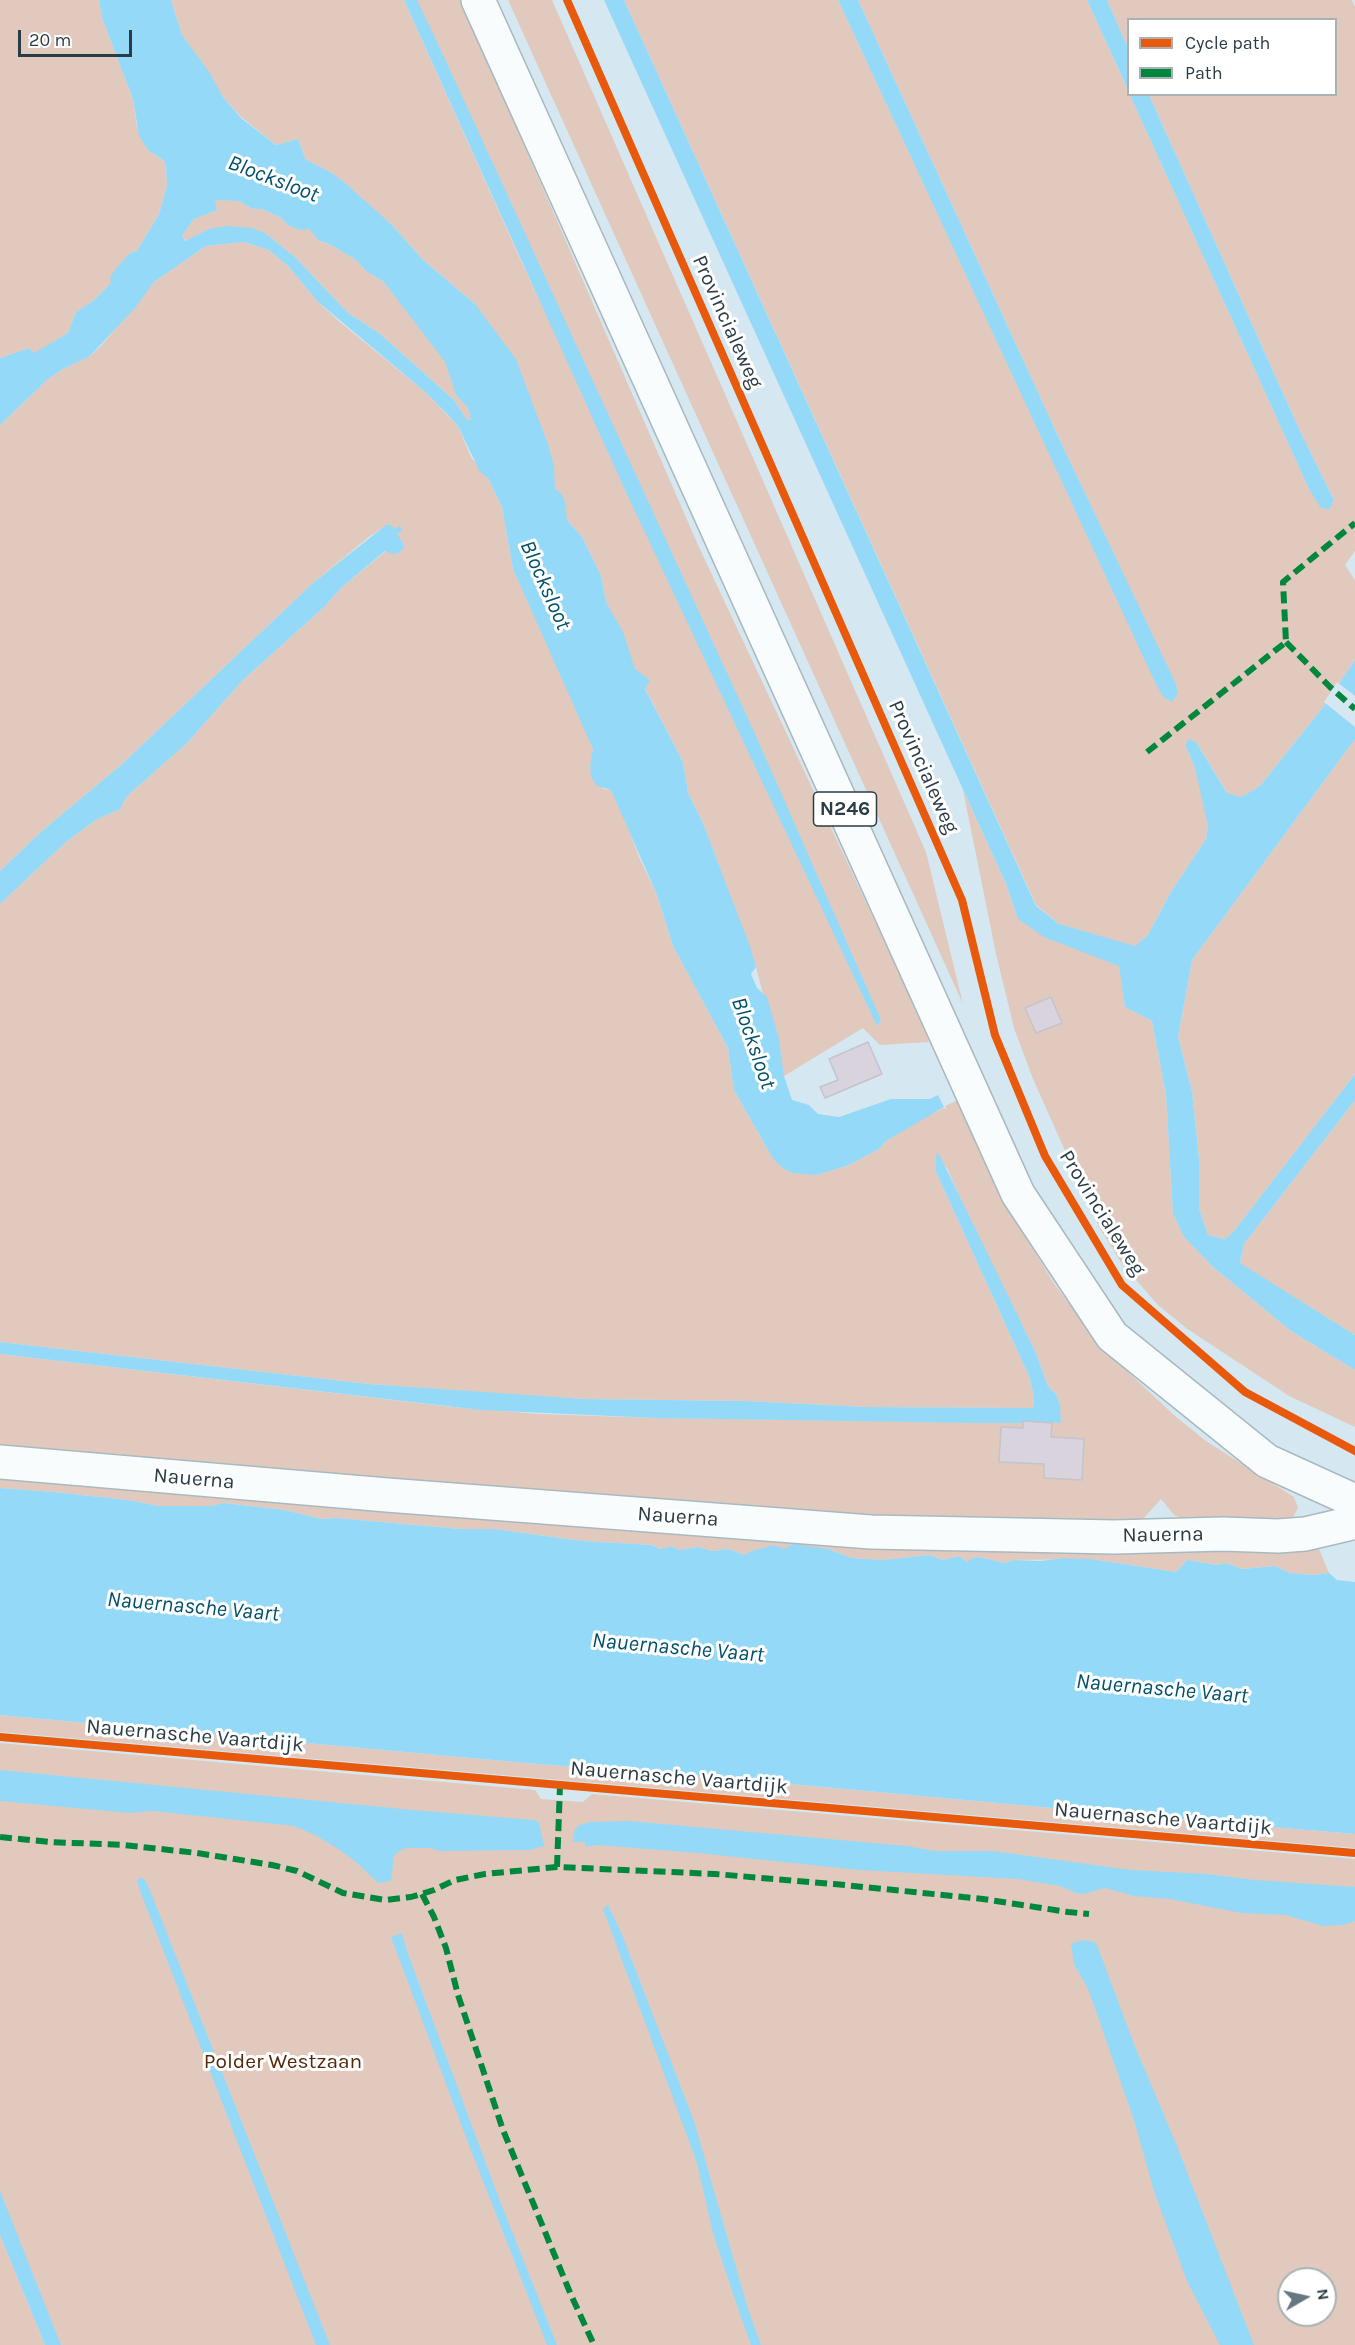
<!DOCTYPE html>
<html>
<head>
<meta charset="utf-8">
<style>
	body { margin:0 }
	#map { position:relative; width:1355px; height:2345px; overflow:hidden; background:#d5e8f1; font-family:Karla,sans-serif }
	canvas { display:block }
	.legend { position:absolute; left:1127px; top:18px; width:210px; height:78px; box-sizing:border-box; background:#fff; border:2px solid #aab1b5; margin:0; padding:8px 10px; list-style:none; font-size:18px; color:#2a3c45 }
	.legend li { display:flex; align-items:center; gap:12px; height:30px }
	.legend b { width:30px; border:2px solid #aab1b5 }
	.north { position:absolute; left:1277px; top:2267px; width:60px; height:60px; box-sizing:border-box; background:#fff; border:2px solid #aab1b5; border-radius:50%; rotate:81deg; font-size:16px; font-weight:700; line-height:24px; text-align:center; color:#2a3c45 }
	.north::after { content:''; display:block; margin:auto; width:21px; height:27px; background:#667881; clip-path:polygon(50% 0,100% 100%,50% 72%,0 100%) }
	.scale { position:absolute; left:18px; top:30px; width:114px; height:27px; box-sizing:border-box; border:3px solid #2a3c45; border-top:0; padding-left:8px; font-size:18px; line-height:21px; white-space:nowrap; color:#2a3c45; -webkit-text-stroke:4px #fff; paint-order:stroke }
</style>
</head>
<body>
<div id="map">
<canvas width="1355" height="2345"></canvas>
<ul class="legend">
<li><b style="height:8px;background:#e8590c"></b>Cycle path</li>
<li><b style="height:8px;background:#00873e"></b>Path</li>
</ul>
<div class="north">N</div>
<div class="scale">20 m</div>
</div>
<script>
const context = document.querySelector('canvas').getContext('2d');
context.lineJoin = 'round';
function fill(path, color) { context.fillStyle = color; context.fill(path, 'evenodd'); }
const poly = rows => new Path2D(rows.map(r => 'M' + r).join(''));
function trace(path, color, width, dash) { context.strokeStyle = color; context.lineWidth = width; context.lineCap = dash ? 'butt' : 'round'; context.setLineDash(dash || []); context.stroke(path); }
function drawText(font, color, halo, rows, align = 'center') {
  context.font = font + ' Karla,sans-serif'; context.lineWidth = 6; context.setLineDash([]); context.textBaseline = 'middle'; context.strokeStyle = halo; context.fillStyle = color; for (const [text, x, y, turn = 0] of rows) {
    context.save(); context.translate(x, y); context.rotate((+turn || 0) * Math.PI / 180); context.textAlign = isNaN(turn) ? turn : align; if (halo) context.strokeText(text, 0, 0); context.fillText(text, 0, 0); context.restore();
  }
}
fill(poly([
	[0,0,99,0,102,18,133,99,137,127,148,150,163,160,166,165,167,186,159,214,137,251,130,253,111,283,93,301,76,312,68,333,34,354,29,348,0,358],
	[171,0,404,0,540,303,409,0,461,0,698,545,917,1011,929,1042,880,1045,863,1028,784,1076,756,967,702,821,688,793,683,762,635,669,606,602,601,576,582,537,567,520,475,304,423,260,392,225,328,171,306,160,298,139,276,145,240,116,223,97,182,35],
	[508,0,552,0,926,852,963,1004],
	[624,0,838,0,1163,697,1175,684,1064,449,858,0,1087,0,1309,489,1334,500,1299,429,1149,95,1336,94,1336,20,1128,20,1128,48,1107,0,1352,0,1355,7,1355,551,1345,565,1355,580,1355,660,1324,706,1260,786,1241,797,1228,794,1196,742,1185,745,1195,768,1203,797,1208,826,1206,839,1171,892,1148,935,1135,947,1059,924,1036,905],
	[214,199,239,201,251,208,265,210,281,218,289,226,309,229,318,240,329,244,355,259,367,272,383,281,446,362,456,395,468,408,471,420,467,421,454,400,379,333,348,313,295,257,265,233,209,229,186,241,182,236,194,219,217,210],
	[244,242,269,250,289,267,317,301,340,322,424,391,458,426,471,457,488,478,502,507,513,569,585,726,593,749,592,757,603,789,611,790,627,825,639,857,657,895,673,946,728,1048,734,1090,773,1159,815,1175,827,1172,849,1165,879,1149,886,1141,921,1119,944,1108,947,1110,945,1106,958,1100,998,1188,1023,1233,1055,1285,1085,1325,1126,1370,1175,1416,1206,1441,1294,1497,1298,1508,1292,1519,1286,1522,1186,1520,1174,1515,1161,1499,1136,1527,840,1519,0,1452,0,1354,453,1407,540,1414,654,1418,1023,1423,1060,1405,1056,1394,1048,1386,1036,1353,975,1232,947,1168,936,1155,936,1172,1029,1376,1034,1397,1033,1408,865,1407,746,1401,585,1399,530,1396,369,1384,0,1342,0,904,67,841,96,820,120,809,127,796,186,744,242,681,324,607,341,588,386,551,404,545,394,529,384,527,370,536,313,583,121,765,42,831,0,871,0,425,47,380,61,370,90,356,101,346,154,282,206,246],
	[1355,739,1355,1074,1234,1231,1225,1239,1208,1235,1199,1208,1199,1159,1192,1091,1178,1037,1192,960],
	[963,790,1006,884,1018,919,1120,966,1125,1007,1152,1021,1166,1094,1173,1214,1184,1237,1213,1267,1291,1331,1355,1370,1355,1427,1289,1396,1186,1328,1158,1305,1122,1264,1099,1227,1033,1079,1014,1028,996,954],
	[1355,1100,1355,1335,1240,1264,1244,1244],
	[0,1471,1312,1543,1319,1549,1329,1573,1313,1575,1290,1573,1275,1566,1242,1569,1226,1563,1218,1565,1187,1560,1176,1572,1091,1559,1014,1560,1005,1563,979,1557,972,1558,967,1562,959,1556,943,1560,929,1555,883,1560,852,1558,828,1549,784,1549,745,1555,728,1549,712,1551,699,1547,678,1550,672,1546,660,1549,652,1545,583,1541,494,1529,461,1529,336,1518,321,1519,285,1510,225,1503,210,1506,159,1506,128,1500,54,1492,0,1488],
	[0,1715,526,1763,769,1782,1129,1815,1355,1834,1355,1848,0,1732],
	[0,1743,535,1790,541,1799,583,1802,592,1794,1355,1859,1355,2345,50,2345,0,2226],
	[1289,2279,1325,2279,1325,2315,1289,2315],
	[0,2235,45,2345,0,2345]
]), '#e1cabd');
fill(poly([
	[99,0,171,0,182,35,209,72,223,97,241,118,276,145,298,139,306,160,330,172,344,182,392,225,423,260,475,304,516,359,549,447,554,467,555,489,562,494,565,502,567,520,582,537,601,576,606,602,623,632,635,669,650,680,645,689,683,762,688,793,702,821,751,949,756,967,751,974,757,988,767,997,779,1039,784,1076,792,1100,809,1105,818,1114,839,1117,891,1099,930,1099,938,1095,944,1107,886,1141,879,1149,849,1165,827,1172,815,1175,793,1173,784,1169,773,1159,734,1090,728,1048,673,946,657,895,611,790,597,786,591,777,590,766,593,749,513,569,502,507,488,478,480,472,458,426,449,416,424,391,317,301,289,267,269,250,244,242,206,246,154,282,135,308,90,356,61,370,47,380,0,425,0,358,29,348,34,353,68,333,76,312,93,301,111,283,110,277,118,266,130,253,137,251,159,214,167,186,166,165,163,160,148,150,139,136,133,99,102,18],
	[215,200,239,201,251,208,265,210,281,218,289,226,301,230,309,229,318,240,329,244,355,259,367,272,383,281,445,362,456,395,468,408,471,420,467,420,454,400,379,333,348,313,295,257,265,233,252,228,226,226,209,229,185,241,182,236,194,219,217,210],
	[404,0,417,0,445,59,756,736,881,1020,877,1026,625,490],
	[604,0,624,0,1036,906,1059,924,1135,946,1148,935,1171,892,1206,839,1208,826,1195,768,1185,745,1189,739,1196,742,1227,793,1241,797,1260,786,1324,706,1355,660,1355,739,1192,960,1178,1037,1192,1091,1199,1159,1199,1208,1208,1235,1225,1239,1234,1231,1355,1074,1355,1100,1244,1244,1240,1263,1355,1335,1355,1370,1291,1331,1213,1267,1184,1237,1173,1214,1166,1094,1152,1021,1125,1007,1119,966,1044,937,1018,919,1006,884],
	[838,0,858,0,1064,449,1176,684,1178,693,1172,702,1163,697,1154,680],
	[1087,0,1107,0,1128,48,1128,90],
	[1130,95,1149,95,1299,429,1334,500,1329,510,1320,507,1309,489],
	[386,525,391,525,394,529,400,526,402,531,397,533,404,545,403,549,399,553,392,554,385,551,341,588,324,607,242,681,186,744,127,796,120,809,96,820,67,841,0,904,0,871,42,831,121,765,313,583],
	[939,1154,1036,1353,1048,1386,1056,1394,1060,1405,1061,1423,1024,1421,1023,1423,976,1423,654,1418,481,1410,0,1354,0,1342,369,1384,585,1399,746,1401,865,1407,1033,1408,1034,1397,1029,1376,936,1172,936,1155],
	[0,1488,54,1492,128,1500,159,1506,210,1506,224,1503,285,1510,321,1519,336,1518,461,1529,494,1529,583,1541,652,1545,660,1549,672,1546,678,1550,699,1547,712,1551,728,1549,745,1555,751,1551,774,1545,784,1549,793,1544,828,1549,852,1558,883,1560,929,1555,943,1560,959,1556,967,1562,972,1558,979,1557,1005,1563,1014,1560,1040,1561,1064,1558,1091,1559,1176,1572,1187,1560,1217,1565,1226,1563,1242,1569,1275,1566,1290,1573,1313,1575,1329,1573,1337,1580,1355,1582,1355,1834,1129,1815,769,1782,526,1763,0,1715],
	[0,1770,413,1810,533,1820,539,1822,544,1846,530,1850,439,1851,431,1848,406,1848,398,1852,394,1856,391,1881,378,1883,356,1862,338,1849,317,1836,294,1826,153,1811,130,1813,0,1801],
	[629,1821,907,1846,935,1851,993,1851,1131,1870,1207,1874,1255,1880,1355,1887,1355,1921,1344,1925,1323,1926,1285,1915,1241,1913,1170,1899,1134,1896,1105,1888,1083,1894,1076,1893,1060,1886,1018,1879,859,1870,698,1853,598,1845,586,1847,585,1842,573,1842,574,1832,579,1825,591,1822],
	[139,1878,143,1878,145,1880,151,1893,330,2345,316,2345,139,1888,137,1881],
	[608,1905,621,1932,694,2121,748,2309,761,2345,751,2345,732,2291,713,2233,697,2163,603,1909],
	[402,1933,408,1954,498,2196,557,2345,547,2345,467,2140,391,1937],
	[1082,1940,1095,1942,1097,1945,1134,2044,1177,2146,1254,2345,1220,2345,1187,2281,1154,2191,1134,2120,1098,2017,1088,1989,1074,1964,1071,1944],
	[0,2191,61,2345,45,2345,0,2235]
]), '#95d9f8');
fill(poly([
	[1337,682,1355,696,1355,727,1324,702]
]), '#d5e8f1');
const building = poly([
	[1051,997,1062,1023,1036,1033,1025,1008,1051,997],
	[868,1042,882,1074,825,1098,820,1087,838,1080,829,1059,868,1042],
	[1023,1421,1052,1423,1051,1437,1084,1439,1082,1480,1044,1478,1044,1464,999,1462,1001,1427,1023,1428,1023,1421]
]);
fill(building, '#d9d3de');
trace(building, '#c3c4cc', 1.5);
const minor = poly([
	[0,1462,387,1495,871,1532,1114,1537,1223,1534,1278,1536,1305,1534,1348,1524,1355,1519]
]);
const primary = poly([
	[478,0,1018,1194,1112,1336,1267,1461,1355,1501]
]);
trace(minor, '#a8b9c1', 36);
trace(primary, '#a8b9c1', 36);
trace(minor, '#f9fcfd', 33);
trace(primary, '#f9fcfd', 33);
trace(poly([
	[1286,642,1330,687,1355,709],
	[1147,752,1286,642,1283,582,1355,523],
	[0,1837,50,1842,124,1845,197,1853,272,1865,297,1871,343,1893,385,1900,411,1897,434,1890,455,1880,485,1874,557,1867,715,1874,834,1884,983,1899,1068,1912,1089,1914],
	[557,1867,560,1786],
	[422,1894,434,1917,446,1948,458,1995,503,2130,571,2295,594,2345]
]), '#00873e', 6, [12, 6]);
trace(poly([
	[567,0,962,900,995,1035,1045,1156,1122,1285,1245,1392,1355,1451],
	[0,1737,1355,1853]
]), '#e8590c', 8);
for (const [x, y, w] of [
	[845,809,63]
]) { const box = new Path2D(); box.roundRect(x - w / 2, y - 17, w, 34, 4.5); context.fillStyle = '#fff'; context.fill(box); trace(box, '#2a3c45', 1.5); }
drawText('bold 20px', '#2a3c45', null, [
	["N246",845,809]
]);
drawText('21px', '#2a3c45', '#fff', [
	["Provincialeweg",727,322,66],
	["Provincialeweg",923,767,66],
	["Provincialeweg",1102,1213,58],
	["Nauerna",194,1479,5],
	["Nauerna",678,1517,4],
	["Nauerna",1163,1535,-1],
	["Nauernasche Vaartdijk",195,1736,5],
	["Nauernasche Vaartdijk",679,1778,5],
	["Nauernasche Vaartdijk",1163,1819,5]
]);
drawText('21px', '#562709', '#fff', [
	["Polder Westzaan",283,2062]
]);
drawText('italic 22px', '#00506b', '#fff', [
	["Blocksloot",273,179,21],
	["Blocksloot",545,585,66],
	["Blocksloot",753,1043,71],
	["Nauernasche Vaart",193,1607,5],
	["Nauernasche Vaart",678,1648,5],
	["Nauernasche Vaart",1162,1689,5]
]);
</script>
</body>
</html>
